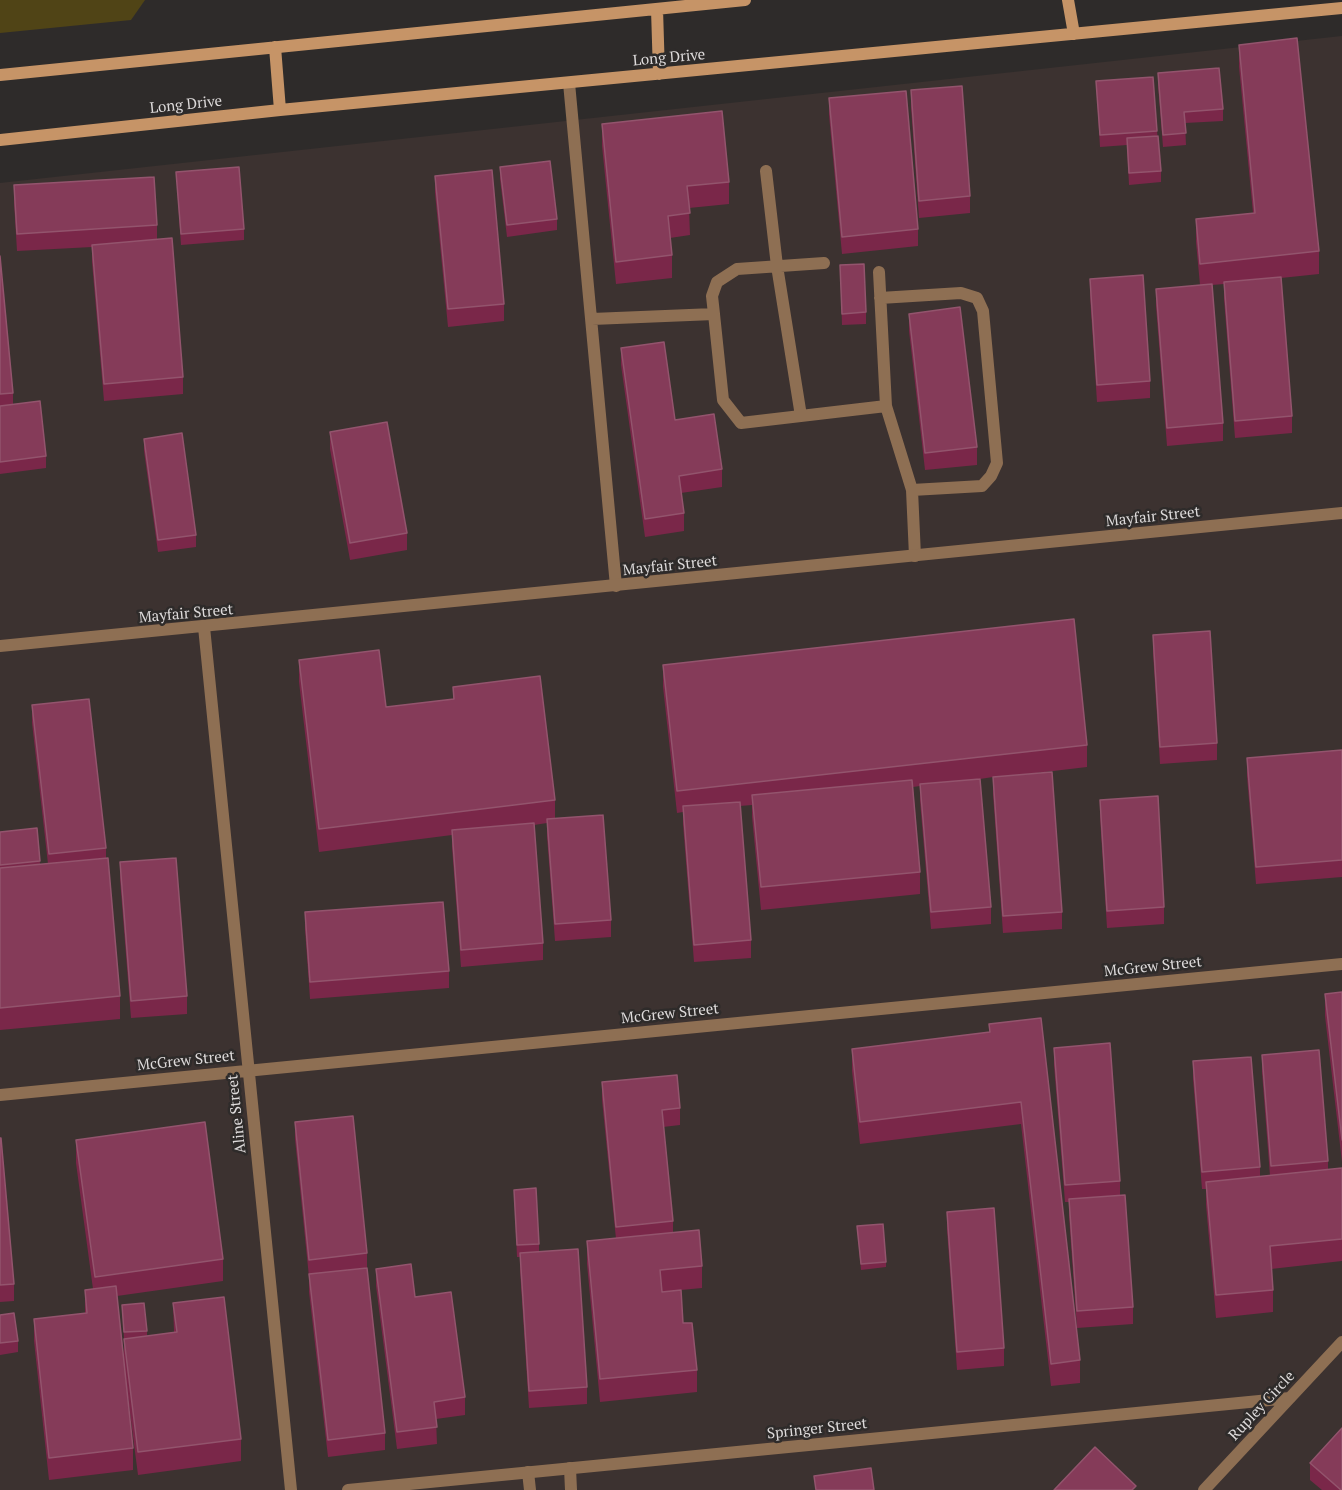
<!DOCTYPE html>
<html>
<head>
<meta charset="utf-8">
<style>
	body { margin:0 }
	canvas { display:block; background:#2e2b2a }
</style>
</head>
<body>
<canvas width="1342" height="1490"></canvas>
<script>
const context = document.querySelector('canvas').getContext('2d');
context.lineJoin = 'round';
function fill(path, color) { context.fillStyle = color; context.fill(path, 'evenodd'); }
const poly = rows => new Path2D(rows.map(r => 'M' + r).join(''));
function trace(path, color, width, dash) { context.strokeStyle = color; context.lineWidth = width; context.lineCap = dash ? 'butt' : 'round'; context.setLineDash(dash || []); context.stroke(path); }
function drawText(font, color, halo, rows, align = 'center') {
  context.font = font + ' "PT Serif",serif'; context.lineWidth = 5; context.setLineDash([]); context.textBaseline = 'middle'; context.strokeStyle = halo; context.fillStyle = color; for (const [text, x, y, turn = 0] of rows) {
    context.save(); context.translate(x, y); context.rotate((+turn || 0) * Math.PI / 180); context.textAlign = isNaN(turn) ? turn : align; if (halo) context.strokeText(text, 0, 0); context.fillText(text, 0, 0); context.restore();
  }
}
fill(poly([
	[1342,36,1342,1490,0,1490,0,183]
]), '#3c3230');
fill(poly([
	[0,0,145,0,131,20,0,33]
]), '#504416');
trace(poly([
	[569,83,616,586],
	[766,171,777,266,801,416],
	[880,298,961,293,977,298,983,311,997,463,991,476,982,486,912,490],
	[714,314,712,296,717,282,737,269,824,263],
	[592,319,714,314,723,400,741,423,886,406,879,272],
	[886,406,912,490,915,556],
	[570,1468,571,1490],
	[528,1472,530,1490]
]), '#8e6f53', 12);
trace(poly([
	[204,627,291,1490],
	[0,646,1342,513],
	[0,1095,1342,964],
	[348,1490,1290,1398],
	[1204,1490,1342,1342]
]), '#8e6f53', 12);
trace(poly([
	[1068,0,1074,34],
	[657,9,659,74],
	[275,47,280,110],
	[0,75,745,0],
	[0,140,280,110,1342,8]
]), '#c69467', 12);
fill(poly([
	[1239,45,1319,251,1319,274,1281,278,1292,416,1292,433,1235,438,1224,299,1224,284,1212,285,1223,423,1223,441,1167,446,1156,306,1156,289,1200,285,1196,242,1196,219,1253,213,1239,67],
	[1158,73,1223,109,1223,121,1185,123,1186,145,1163,147,1158,85],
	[1096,81,1157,131,1161,171,1161,182,1129,185,1127,145,1100,147],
	[911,90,970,196,970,213,919,218,911,107],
	[829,98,918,229,918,246,842,254,829,115],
	[602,124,729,182,729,204,689,208,690,235,670,238,672,255,672,278,616,284,602,146],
	[500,167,557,219,557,230,507,237,500,179],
	[176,172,244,229,244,240,181,245],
	[435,176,504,304,504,321,448,327,435,193],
	[14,185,157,225,157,239,183,377,183,394,104,401,92,262,92,247,17,251,14,202],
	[0,256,13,393,13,404,46,456,46,468,0,474],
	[840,265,866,312,866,324,842,325],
	[1090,279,1150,381,1150,398,1097,402,1090,296],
	[909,314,977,447,977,465,925,470,909,331],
	[621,348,675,420,722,469,722,487,681,493,684,513,684,531,645,537,621,365],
	[330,432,407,533,407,550,350,560,330,449],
	[144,439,196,535,196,547,158,552,144,451],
	[1153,635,1217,743,1217,760,1160,764,1153,652],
	[299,660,386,707,453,699,453,687,555,800,555,819,611,920,611,937,555,941,547,836,547,823,534,825,543,943,543,960,461,967,452,847,452,835,319,852,299,682],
	[663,665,1087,745,1087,767,1011,776,1062,912,1062,929,1003,933,993,794,993,777,980,779,991,907,991,924,931,929,920,801,920,786,913,787,920,872,920,894,761,910,752,817,752,805,740,806,751,940,751,958,694,962,683,824,683,812,677,813,663,687],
	[32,705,106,848,106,858,120,996,120,1019,0,1030,0,832,37,828,40,864,48,864,32,723],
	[1342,750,1342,877,1256,884,1247,776,1247,758],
	[1100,800,1164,907,1164,924,1107,928,1100,817],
	[120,862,187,996,187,1014,131,1018,120,879],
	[305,912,449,971,449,988,310,999,305,929],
	[1342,992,1342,1162,1325,1016,1325,994],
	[1041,1018,1080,1360,1080,1383,1051,1386,1021,1124,860,1144,852,1071,852,1049,989,1032,989,1024],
	[1054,1048,1120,1181,1120,1195,1133,1307,1133,1324,1077,1328,1069,1216,1069,1202,1065,1202,1054,1065],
	[1262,1055,1328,1161,1328,1170,1342,1168,1342,1261,1271,1269,1273,1290,1273,1312,1216,1318,1206,1205,1206,1189,1202,1189,1193,1079,1193,1061,1260,1167,1260,1177,1270,1176,1262,1072],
	[602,1082,680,1108,680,1125,663,1127,673,1221,673,1233,702,1266,702,1288,681,1290,683,1323,697,1370,697,1392,600,1402,587,1264,587,1241,616,1239,602,1100],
	[295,1122,367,1253,367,1268,385,1433,385,1450,328,1457,309,1292,309,1277,295,1139],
	[0,1138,14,1284,14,1301,0,1302],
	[76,1140,223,1259,223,1281,117,1296,124,1357,124,1338,122,1305,147,1331,147,1336,174,1332,173,1303,241,1439,241,1461,138,1475,126,1382,133,1448,133,1470,49,1480,34,1341,34,1319,85,1313,85,1290,93,1289,76,1163],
	[514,1190,539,1244,539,1252,587,1387,587,1404,529,1408,520,1270,520,1257,517,1257],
	[947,1212,1004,1348,1004,1366,957,1370,947,1229],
	[857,1226,886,1262,886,1267,861,1270],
	[376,1269,415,1297,465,1397,465,1415,436,1419,437,1444,397,1449,376,1286],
	[0,1315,18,1341,18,1352,0,1355],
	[1310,1463,1342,1490,1322,1490,1310,1480]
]), '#7a2749');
const building = poly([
	[1297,38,1319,251,1200,264,1196,219,1255,213,1239,45,1297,38],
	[1219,68,1223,109,1184,112,1186,133,1163,135,1158,73,1219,68],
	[1153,77,1157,131,1100,135,1096,81,1153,77],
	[962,86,970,196,919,201,911,90,962,86],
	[906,91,918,229,842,237,829,98,906,91],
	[722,111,729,182,687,186,690,213,668,216,672,255,616,262,602,124,722,111],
	[1158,136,1161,171,1129,173,1127,138,1158,136],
	[550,161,557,219,507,225,500,167,550,161],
	[239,167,244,229,181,234,176,172,239,167],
	[492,170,504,304,448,309,435,176,492,170],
	[154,177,157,225,17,234,14,185,154,177],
	[172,238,183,377,104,384,92,245,172,238],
	[0,256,13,393,0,394,0,256],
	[864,264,866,312,842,314,840,265,864,264],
	[1143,275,1150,381,1097,385,1090,279,1143,275],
	[1281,277,1292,416,1235,421,1224,282,1281,277],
	[1212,284,1223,423,1167,428,1156,289,1212,284],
	[960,307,977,447,925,453,909,314,960,307],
	[664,342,675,420,714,414,722,469,679,476,684,513,645,519,621,348,664,342],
	[40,401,46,456,0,462,0,406,40,401],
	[387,422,407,533,350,543,330,432,387,422],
	[182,433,196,535,158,540,144,439,182,433],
	[1074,619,1087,745,677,791,663,665,1074,619],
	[1210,631,1217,743,1160,747,1153,635,1210,631],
	[379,650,386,707,454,699,453,687,540,676,555,800,319,829,299,660,379,650],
	[89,699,106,848,49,854,32,705,89,699],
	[1342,750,1342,860,1256,867,1247,758,1342,750],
	[1052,772,1062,912,1003,916,993,777,1052,772],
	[980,779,991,907,931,912,920,784,980,779],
	[912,780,920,872,761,887,752,795,912,780],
	[1158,796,1164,907,1107,911,1100,800,1158,796],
	[740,802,751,940,694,945,683,806,740,802],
	[603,815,611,920,555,924,547,819,603,815],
	[534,823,543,943,461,950,452,830,534,823],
	[37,828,40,861,0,865,0,832,37,828],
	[108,858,120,996,0,1008,0,868,108,858],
	[176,858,187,996,131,1001,120,862,176,858],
	[443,902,449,971,310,982,305,912,443,902],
	[1342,992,1342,1140,1325,994,1342,992],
	[1041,1018,1080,1360,1051,1364,1021,1102,860,1122,852,1049,990,1032,989,1024,1041,1018],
	[1110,1043,1120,1181,1065,1185,1054,1048,1110,1043],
	[1319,1050,1328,1161,1271,1166,1262,1055,1319,1050],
	[1251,1057,1260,1167,1202,1172,1193,1061,1251,1057],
	[677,1075,680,1108,662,1110,673,1221,616,1227,602,1082,677,1075],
	[353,1116,367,1253,309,1260,295,1122,353,1116],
	[205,1122,223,1259,95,1277,76,1140,205,1122],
	[0,1138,1,1138,14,1284,0,1285,0,1138],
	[1342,1168,1342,1239,1270,1246,1273,1290,1216,1295,1206,1182,1342,1168],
	[536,1188,539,1244,517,1245,514,1190,536,1188],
	[1125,1195,1133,1307,1077,1311,1069,1199,1125,1195],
	[994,1208,1004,1348,957,1352,947,1212,994,1208],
	[883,1224,886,1262,861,1264,857,1226,883,1224],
	[699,1230,702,1266,660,1270,662,1292,681,1290,683,1323,692,1323,697,1370,600,1379,587,1241,699,1230],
	[578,1249,587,1387,529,1391,520,1253,578,1249],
	[411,1264,415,1297,451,1292,465,1397,434,1402,437,1427,397,1432,376,1269,411,1264],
	[367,1268,385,1433,328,1440,309,1274,367,1268],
	[116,1286,133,1448,49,1458,34,1319,87,1313,85,1290,116,1286],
	[224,1297,241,1439,138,1452,124,1339,177,1332,173,1303,224,1297],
	[144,1303,147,1331,124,1332,122,1305,144,1303],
	[14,1313,18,1341,0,1343,0,1315,14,1313],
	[1342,1428,1342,1490,1341,1490,1310,1463,1342,1428],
	[1095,1447,1136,1486,1132,1490,1054,1490,1095,1447],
	[871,1468,874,1490,816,1490,814,1476,871,1468]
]);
fill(building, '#853b59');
trace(building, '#93546d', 1.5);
drawText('15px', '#dddada', '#2e2b2a', [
	["Long Drive",669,58,-5],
	["Long Drive",186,105,-6],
	["Mayfair Street",1153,517,-6],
	["Mayfair Street",670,566,-6],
	["Mayfair Street",186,614,-5],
	["McGrew Street",1153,967,-6],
	["McGrew Street",670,1014,-6],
	["McGrew Street",186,1061,-6],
	["Aline Street",237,1114,-96],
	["Rupley Circle",1262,1406,-47],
	["Springer Street",817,1429,-6]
]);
</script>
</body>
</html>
